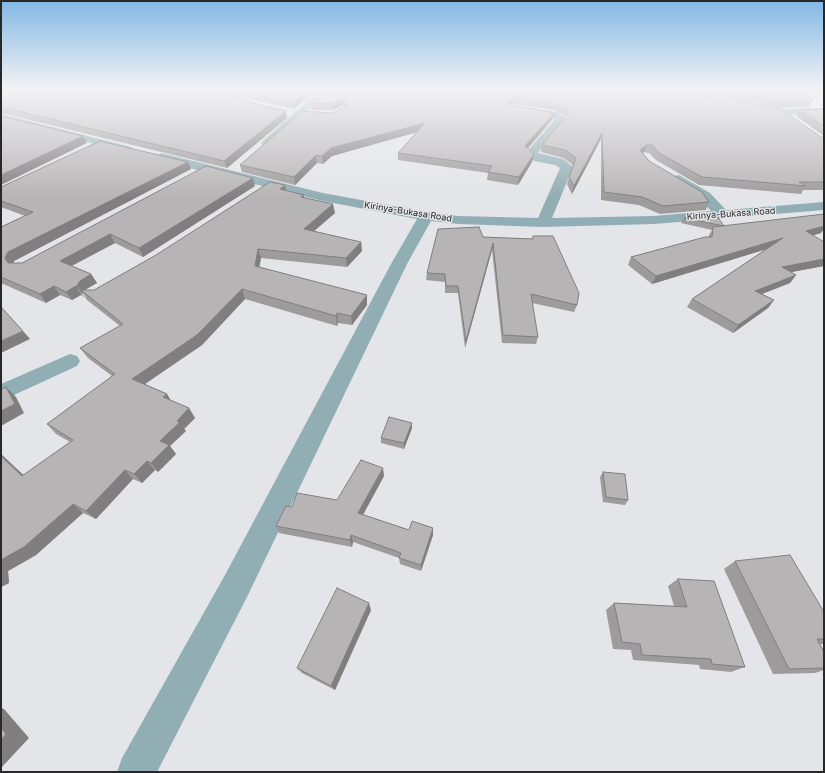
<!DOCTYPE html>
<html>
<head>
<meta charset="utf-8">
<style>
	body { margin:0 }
	#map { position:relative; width:825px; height:773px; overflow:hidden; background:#e4e5e8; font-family:Inter,sans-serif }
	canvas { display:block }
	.frame { position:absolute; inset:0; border:2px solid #282829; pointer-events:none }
</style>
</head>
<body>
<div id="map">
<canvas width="825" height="773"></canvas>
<div class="frame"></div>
</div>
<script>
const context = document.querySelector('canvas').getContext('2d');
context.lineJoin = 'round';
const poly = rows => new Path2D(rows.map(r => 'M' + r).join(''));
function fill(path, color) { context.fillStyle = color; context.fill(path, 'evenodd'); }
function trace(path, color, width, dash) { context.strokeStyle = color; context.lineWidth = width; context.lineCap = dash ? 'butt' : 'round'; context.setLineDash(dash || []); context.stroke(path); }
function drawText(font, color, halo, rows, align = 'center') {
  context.font = font + ' Inter,sans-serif'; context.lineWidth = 3; context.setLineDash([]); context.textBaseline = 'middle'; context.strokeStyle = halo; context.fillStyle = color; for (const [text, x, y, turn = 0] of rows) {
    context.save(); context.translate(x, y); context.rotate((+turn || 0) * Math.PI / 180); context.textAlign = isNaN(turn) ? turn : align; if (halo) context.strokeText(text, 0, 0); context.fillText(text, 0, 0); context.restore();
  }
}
fill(poly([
	[248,90,259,90,245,100,272,107,273,109,272,111,268,112,237,104,235,102,237,97,248,90],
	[319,90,329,90,271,145,263,145,261,143,263,141,319,90],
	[754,104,780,109,824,108,824,114,780,115,751,109,749,107,754,104],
	[524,107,557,112,566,118,538,153,563,159,573,167,552,218,654,216,711,211,700,199,674,182,673,179,674,176,679,175,710,193,726,210,824,202,824,210,654,224,543,227,459,224,431,221,407,264,247,597,157,772,117,772,122,758,225,575,391,264,417,219,323,201,157,160,155,157,161,153,323,193,426,212,459,216,538,218,560,168,555,165,534,161,525,154,555,119,520,112,519,110,524,107],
	[1,114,131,147,133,149,127,152,1,120,1,114],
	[70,354,77,356,80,361,77,366,1,401,1,384,70,354]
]), '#91aeb4');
fill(poly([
	[1,90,246,90,236,96,235,99,286,111,287,118,227,168,1,113],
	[252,90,317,90,294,109,249,99,247,93],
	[324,90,673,90,824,139,824,190,803,190,801,194,699,185,656,160,649,153,644,152,643,153,649,161,709,202,706,210,660,214,639,205,601,200,601,139,572,194,567,184,573,165,563,158,541,152,542,145,566,116,553,110,513,104,511,105,554,113,552,120,528,148,532,162,518,185,487,180,488,173,398,160,398,153,417,132,332,156,323,164,317,163,295,185,242,172,240,165,345,107,342,106,332,110,311,110,310,103],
	[683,90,804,90,813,100,809,107,780,108],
	[809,90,824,90,824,92,821,91,817,100],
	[824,109,824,136,796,116,799,110],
	[188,162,191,169,14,261,13,263,22,263,255,186,143,257,115,243,72,266,91,274,97,283,85,290,94,290,285,185,286,191,304,195,304,198,335,213,314,231,361,242,362,251,347,267,261,258,259,267,367,305,352,325,338,323,337,326,245,299,202,345,145,384,167,394,170,400,189,408,195,418,184,429,186,431,170,446,176,454,158,472,155,470,142,483,133,479,96,519,83,513,36,555,8,571,9,583,1,587,1,454,23,475,70,442,56,434,47,424,112,376,88,358,80,348,120,326,87,300,83,293,82,294,85,298,81,295,72,300,60,295,46,303,1,283,1,227,25,216,1,207,1,187],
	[684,218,724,226,821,233,813,235,824,266,791,272,796,275,790,283,762,294,774,300,768,308,733,333,687,307,692,299,766,249,652,284,628,265,631,257,709,237,709,235,712,230,681,223],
	[533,236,577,305,574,312,532,303,538,337,536,344,502,343,492,250,465,348,458,293,445,293,445,282,426,280,427,273,483,237,532,239],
	[412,423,412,428,404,449,381,443,381,438],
	[603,472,628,500,625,505,603,502,600,477],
	[384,476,363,515,409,530,433,535,421,571,400,564,399,558,353,542,352,547,279,533,276,526,292,507,337,500],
	[735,561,824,612,824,644,820,644,824,652,824,670,815,673,773,674,724,569],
	[678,579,745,667,731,672,700,669,699,665,633,660,631,650,613,649,606,610,614,603,674,606,668,586],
	[371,610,335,690,302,673,297,668]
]), '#9d9b9c');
fill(poly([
	[235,90,246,90,236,96,234,101,232,95],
	[309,90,317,90,294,109,292,103],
	[514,97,513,104,507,107,508,101],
	[342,99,342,106,332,110,331,104],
	[286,111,287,118,227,168,224,161],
	[554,113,552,120,524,153,525,146],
	[425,123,425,130,332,156,323,164,322,156,331,148],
	[602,133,601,139,572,194,574,186],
	[83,136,87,143,1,185,1,175],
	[647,145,644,152,638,157,640,150],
	[534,154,532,162,518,185,519,177],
	[316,155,317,163,295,185,294,177],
	[188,162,191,169,14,261,12,267,15,271,5,258,8,252],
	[253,178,255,186,143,257,139,248],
	[285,185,287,193,280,189],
	[333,204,335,213,306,238,304,229],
	[824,226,824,229,821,233,801,239,806,231],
	[110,234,115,243,65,269,60,261],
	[783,238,777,246,652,284,656,276],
	[361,242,362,251,347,267,346,258],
	[493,243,492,250,465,348,466,341],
	[258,249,261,258,258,275,255,266],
	[824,259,824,266,776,275,782,267],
	[91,274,97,283,86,289,84,292,81,290,83,293,82,294,77,285,80,281],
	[796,275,790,283,749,299,755,291],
	[54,286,60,295,46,303,40,294],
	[76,286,81,295,72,300,66,292],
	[242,289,245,299,202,345,139,388,132,379],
	[367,295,367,305,352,325,351,316],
	[774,300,768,308,733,333,738,325],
	[337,313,338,323,337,326,336,316],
	[23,331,30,339,1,353,1,341],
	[6,387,16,397,24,413,1,426,1,411],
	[167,394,173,404,163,397],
	[189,408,195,418,184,429,186,431,170,446,176,454,158,472,151,463,160,441,177,421],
	[412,423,412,428,404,449,404,443],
	[1,454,33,484,22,476,1,456],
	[147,461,155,470,142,483,134,474],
	[383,468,384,476,360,520,358,513],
	[125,470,133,479,96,519,86,511],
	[73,504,83,513,36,555,8,571,9,583,1,587,1,560],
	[433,528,433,535,421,571,421,565],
	[351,535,353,542,352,547,350,540],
	[369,603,371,610,335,690,331,686],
	[1,708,4,709,29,738,1,768]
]), '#807e7f');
const building = poly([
	[1,90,235,90,232,95,235,99,286,111,224,161,1,107,1,90],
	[252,90,309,90,292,103,247,93,252,90],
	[324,90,673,90,780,109,824,139,824,182,799,182,806,186,702,177,659,153,652,145,647,145,640,150,649,161,702,192,709,202,663,206,642,197,604,192,602,133,574,186,569,177,576,158,565,150,542,145,569,112,568,110,555,103,514,97,508,101,511,105,554,113,525,146,534,154,519,177,488,172,492,166,398,153,425,123,331,148,322,156,316,155,294,177,240,165,302,111,333,113,348,105,348,102,342,99,331,104,310,103,324,90],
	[719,90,804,90,813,100,784,101,719,90],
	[817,90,822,90,821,93,817,90],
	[824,109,824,126,799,110,824,109],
	[1,116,83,136,1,175,1,116],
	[100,141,188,162,8,252,5,258,8,263,22,263,206,166,253,178,139,248,110,234,60,261,91,274,80,281,77,285,79,289,76,286,66,292,54,286,40,294,1,277,1,227,33,212,1,201,1,187,100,141],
	[270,182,285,185,280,189,304,195,301,197,333,204,304,229,361,242,346,258,258,249,255,266,367,295,351,316,337,313,336,316,242,289,197,335,132,379,167,394,163,397,189,408,177,421,180,422,160,441,169,445,151,463,147,461,134,474,125,470,86,511,73,504,24,547,1,560,1,456,22,476,73,440,47,424,115,374,80,348,123,324,81,290,94,290,156,255,270,182],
	[824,214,824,226,806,231,824,242,824,259,782,267,796,275,755,291,774,300,738,325,692,299,783,238,656,276,631,257,705,237,712,237,713,227,824,214],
	[716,215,724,226,684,218,716,215],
	[479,227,483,237,533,239,533,236,553,236,579,293,577,305,531,294,538,337,503,335,493,243,466,341,458,286,446,286,445,274,427,273,438,229,479,227],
	[1,307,23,331,1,341,1,307],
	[6,387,15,404,1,411,1,389,6,387],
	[389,417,412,423,404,443,381,438,389,417],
	[361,460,383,468,358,513,409,530,412,521,433,528,421,565,399,558,401,553,351,535,350,540,276,526,286,506,292,507,297,493,337,500,361,460],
	[603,472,625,474,628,500,606,497,603,472],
	[790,555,824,612,824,639,817,639,824,652,824,668,789,669,735,561,790,555],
	[678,579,714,581,745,667,712,664,711,659,642,655,640,644,622,642,614,603,687,607,678,579],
	[337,588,369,603,331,686,297,668,337,588],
	[1,728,6,734,1,740,1,728]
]);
fill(building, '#b7b4b5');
trace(building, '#807e7f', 1);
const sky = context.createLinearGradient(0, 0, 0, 198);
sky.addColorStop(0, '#82b7e4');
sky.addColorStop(0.45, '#f3f3f5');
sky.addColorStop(1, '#f3f3f500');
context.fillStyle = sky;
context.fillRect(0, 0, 825, 198);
drawText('9px', '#282829', '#e4e5e8', [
	["Kirinya-Bukasa Road",408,212,9],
	["Kirinya-Bukasa Road",731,214,-4]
]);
</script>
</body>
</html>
